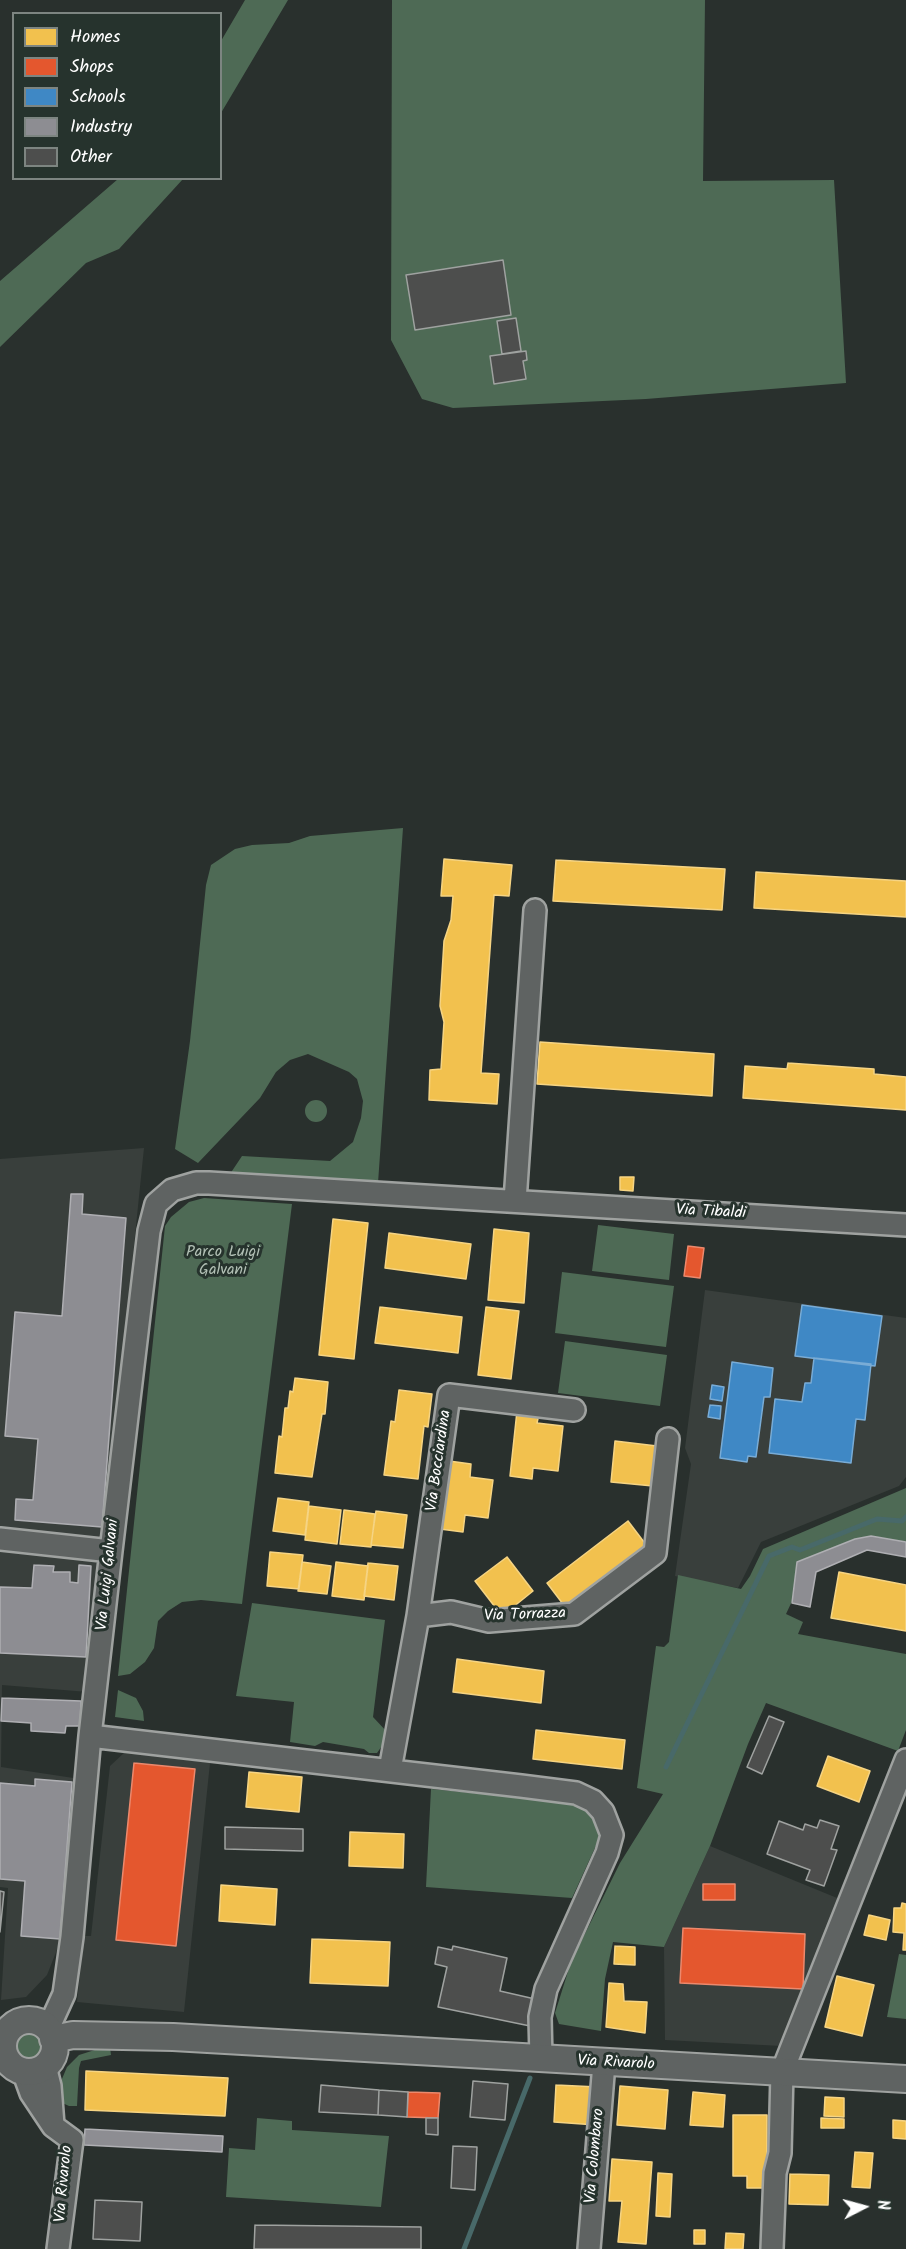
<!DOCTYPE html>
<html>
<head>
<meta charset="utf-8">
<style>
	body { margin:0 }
	#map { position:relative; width:906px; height:2249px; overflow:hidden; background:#29302d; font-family:Kalam,sans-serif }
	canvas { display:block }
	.legend { position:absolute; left:12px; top:12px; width:210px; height:168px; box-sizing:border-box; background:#26332d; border:2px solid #7d8581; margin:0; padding:8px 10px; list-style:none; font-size:18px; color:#fff }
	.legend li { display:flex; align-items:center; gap:12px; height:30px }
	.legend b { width:30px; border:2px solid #7d8581 }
	.north { position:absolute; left:834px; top:2177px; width:60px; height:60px; -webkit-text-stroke:4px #26332d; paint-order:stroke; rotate:84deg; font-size:16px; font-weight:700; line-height:24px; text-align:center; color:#fff }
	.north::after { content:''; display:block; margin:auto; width:21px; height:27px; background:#fff; clip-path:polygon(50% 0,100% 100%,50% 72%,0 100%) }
</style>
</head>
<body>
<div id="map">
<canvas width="906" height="2249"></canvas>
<ul class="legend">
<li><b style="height:16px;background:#f2c14e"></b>Homes</li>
<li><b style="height:16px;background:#e4572e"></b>Shops</li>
<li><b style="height:16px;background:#3f88c5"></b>Schools</li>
<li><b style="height:16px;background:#8d8d92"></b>Industry</li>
<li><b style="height:16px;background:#4d4e4d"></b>Other</li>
</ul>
<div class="north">N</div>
</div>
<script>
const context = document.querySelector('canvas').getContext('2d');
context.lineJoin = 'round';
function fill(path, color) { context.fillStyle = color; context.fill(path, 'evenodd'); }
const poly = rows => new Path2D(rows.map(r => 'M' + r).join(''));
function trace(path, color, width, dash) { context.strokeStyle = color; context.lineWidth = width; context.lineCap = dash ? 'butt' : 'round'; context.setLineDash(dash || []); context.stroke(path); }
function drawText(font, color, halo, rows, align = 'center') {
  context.font = font + ' Kalam,sans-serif'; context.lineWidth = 6; context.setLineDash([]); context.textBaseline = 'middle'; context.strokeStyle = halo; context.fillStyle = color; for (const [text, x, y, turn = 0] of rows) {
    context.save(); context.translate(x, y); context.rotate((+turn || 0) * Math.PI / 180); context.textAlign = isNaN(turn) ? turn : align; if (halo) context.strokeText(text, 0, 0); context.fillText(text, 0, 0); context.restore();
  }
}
fill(poly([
	[144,1148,88,1692,2,1685,1,1767,80,1779,66,1927,47,1975,26,1997,1,2000,8,1888,0,1887,0,1159],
	[705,1290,906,1318,906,1477,899,1486,761,1542,738,1588,675,1576,691,1464,685,1448],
	[125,1752,210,1763,184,2012,77,2002,84,1936,91,1936,110,1766],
	[710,1846,842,1900,782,2046,665,2040,664,1947]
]), '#393f3c');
fill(poly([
	[245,0,288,0,221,113,221,41],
	[392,0,705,0,703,181,834,180,846,383,646,399,453,408,422,399,391,340],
	[118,179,183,179,119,249,86,263,0,347,0,281],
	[403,828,378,1183,230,1174,242,1156,330,1161,353,1142,361,1118,363,1101,357,1079,349,1072,308,1054,290,1060,276,1072,260,1098,198,1163,175,1149,190,1041,206,885,211,865,235,849,252,845,289,843,310,836],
	'305 1111a11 11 0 1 1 22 0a11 11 0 1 1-22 0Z',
	[204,1198,292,1204,242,1604,201,1600,182,1602,168,1611,158,1621,154,1648,145,1662,130,1674,118,1676,165,1226,171,1217,189,1202],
	[598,1225,674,1234,669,1280,592,1271],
	[562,1272,674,1286,666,1347,555,1333],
	[565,1341,667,1355,660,1406,558,1393],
	[906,1488,906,1542,871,1536,855,1539,797,1562,794,1597,786,1614,803,1622,798,1634,906,1654,906,1730,898,1751,766,1703,748,1744,710,1846,664,1947,613,1942,605,1979,601,2031,559,2024,555,2013,571,1962,620,1863,663,1794,637,1788,656,1646,664,1647,669,1642,678,1575,741,1589,750,1576,763,1549],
	[252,1603,385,1620,373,1717,388,1733,386,1740,377,1753,369,1753,364,1749,323,1742,315,1746,290,1742,294,1702,236,1696],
	[118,1690,136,1698,143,1711,144,1721,115,1717],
	[431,1789,567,1802,587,1811,597,1821,599,1839,572,1898,426,1887],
	[899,1954,906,1955,906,2019,887,2017],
	'15 2047a14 14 0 1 1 28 0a14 14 0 1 1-28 0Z',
	[104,2047,110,2047,111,2055,81,2061,79,2068,77,2106,69,2106,58,2101,59,2086,67,2067,79,2055],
	[257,2118,292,2121,292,2130,389,2136,381,2207,226,2197,229,2148,255,2150]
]), '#4e6a55');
const homes = poly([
	[444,859,512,865,509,896,494,895,481,1073,499,1074,497,1104,429,1100,430,1070,441,1069,444,1022,440,1006,444,941,451,920,453,896,441,896,444,859],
	[556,860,725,869,722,910,553,901,556,860],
	[756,872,906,881,906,917,754,908,756,872],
	[540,1042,714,1054,712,1096,537,1084,540,1042],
	[788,1063,874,1069,874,1074,906,1077,906,1110,743,1098,745,1066,787,1069,788,1063],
	[620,1177,634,1177,633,1191,620,1190,620,1177],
	[333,1219,368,1223,354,1359,319,1355,333,1219],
	[494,1229,529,1233,524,1303,488,1300,494,1229],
	[389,1233,471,1244,466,1279,385,1268,389,1233],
	[380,1307,462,1317,458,1353,375,1343,380,1307],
	[486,1307,519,1311,511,1379,478,1375,486,1307],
	[295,1378,328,1382,325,1414,322,1414,312,1477,275,1473,279,1436,282,1437,285,1408,288,1408,290,1391,293,1392,295,1378],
	[399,1390,432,1394,428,1427,424,1426,418,1479,384,1475,391,1421,395,1422,399,1390],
	[517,1411,539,1414,537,1423,563,1426,558,1471,533,1468,532,1479,510,1476,517,1411],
	[615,1441,657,1446,653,1486,611,1482,615,1441],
	[449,1461,471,1464,470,1477,493,1480,488,1518,465,1515,463,1532,440,1529,449,1461],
	[278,1498,309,1502,305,1535,273,1531,278,1498],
	[309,1506,341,1510,337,1544,305,1540,309,1506],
	[344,1510,375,1514,371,1547,340,1544,344,1510],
	[376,1511,407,1515,403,1548,371,1545,376,1511],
	[628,1521,647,1546,566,1608,547,1583,628,1521],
	[270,1552,303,1555,299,1589,267,1586,270,1552],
	[507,1557,533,1591,502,1616,475,1581,507,1557],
	[302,1562,331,1566,327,1594,298,1591,302,1562],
	[336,1562,368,1566,364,1600,332,1596,336,1562],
	[368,1563,398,1566,394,1600,364,1596,368,1563],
	[839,1572,906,1585,906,1631,831,1618,839,1572],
	[457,1659,544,1671,541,1703,453,1692,457,1659],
	[536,1730,625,1740,622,1769,533,1759,536,1730],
	[828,1756,870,1771,859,1802,817,1786,828,1756],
	[249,1772,302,1777,299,1812,246,1807,249,1772],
	[350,1832,404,1834,403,1868,349,1866,350,1832],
	[221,1885,277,1889,275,1925,219,1921,221,1885],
	[902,1903,906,1904,906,1950,903,1950,904,1933,893,1932,894,1908,901,1908,902,1903],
	[869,1915,890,1920,886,1940,864,1935,869,1915],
	[312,1939,390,1942,388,1986,310,1983,312,1939],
	[615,1946,635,1947,635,1965,614,1964,615,1946],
	[837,1976,874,1985,862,2036,825,2027,837,1976],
	[609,1983,623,1984,624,2001,647,2002,645,2033,606,2027,609,1983],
	[86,2071,228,2078,225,2116,85,2110,86,2071],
	[556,2085,598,2087,596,2125,554,2122,556,2085],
	[620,2086,668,2090,665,2129,617,2125,620,2086],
	[693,2092,725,2095,723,2127,690,2125,693,2092],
	[825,2097,844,2098,844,2117,824,2116,825,2097],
	[733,2115,767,2115,767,2177,763,2177,763,2188,747,2188,747,2176,733,2176,733,2115],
	[821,2118,844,2119,844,2128,821,2128,821,2118],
	[893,2120,906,2121,906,2139,893,2138,893,2120],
	[855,2152,873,2153,870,2188,852,2187,855,2152],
	[612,2159,652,2162,646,2244,618,2242,622,2201,609,2201,612,2159],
	[658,2173,672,2174,670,2217,656,2216,658,2173],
	[790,2174,829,2175,828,2205,789,2204,790,2174],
	[694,2230,705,2230,705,2244,694,2244,694,2230],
	[726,2233,744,2234,743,2249,725,2249,726,2233]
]);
fill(homes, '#f2c14e');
trace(homes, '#f6d483', 1.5);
const shops = poly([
	[688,1246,704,1248,700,1278,684,1276,688,1246],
	[134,1763,195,1769,176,1946,116,1940,134,1763],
	[703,1884,735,1884,735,1900,703,1900,703,1884],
	[683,1928,805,1934,803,1989,680,1983,683,1928],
	[408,2092,440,2093,438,2118,407,2117,408,2092]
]);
fill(shops, '#e4572e');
trace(shops, '#ec896d', 1.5);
const schools = poly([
	[802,1305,882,1316,875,1366,795,1356,802,1305],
	[814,1358,871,1364,865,1420,856,1419,851,1463,769,1453,775,1399,802,1402,805,1383,811,1383,814,1358],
	[732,1362,773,1368,770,1397,764,1397,756,1457,748,1456,747,1462,720,1458,732,1362],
	[712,1385,724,1387,722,1401,710,1399,712,1385],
	[710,1405,721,1406,720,1419,708,1417,710,1405]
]);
fill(schools, '#3f88c5');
trace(schools, '#79acd6', 1.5);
const industry = poly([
	[71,1194,83,1194,82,1214,126,1218,102,1527,15,1520,16,1499,33,1500,38,1439,5,1436,15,1312,62,1316,71,1194],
	[871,1536,906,1542,906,1557,867,1550,816,1572,810,1607,792,1603,797,1562,855,1539,871,1536],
	[34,1565,54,1566,53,1572,70,1572,70,1582,78,1583,79,1565,91,1566,86,1657,0,1653,0,1587,32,1588,34,1565],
	[2,1698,81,1701,80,1726,66,1726,65,1733,31,1731,31,1723,1,1721,2,1698],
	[35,1779,72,1782,60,1939,21,1936,25,1881,0,1879,0,1783,35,1786,35,1779],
	[85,2129,223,2136,222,2152,84,2145,85,2129]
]);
fill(industry, '#8d8d92');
trace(industry, '#afafb3', 1.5);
trace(poly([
	[666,1767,769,1556,792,1547,800,1550,877,1519,902,1521,906,1517],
	[464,2249,530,2078]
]), '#486969', 5);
const building = poly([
	[503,260,511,315,415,330,406,275,503,260],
	[516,318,521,351,502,354,497,321,516,318],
	[526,351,527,360,523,361,526,379,494,384,490,356,526,351],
	[769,1716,784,1722,762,1774,747,1767,769,1716],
	[820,1820,839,1826,831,1849,837,1850,824,1886,806,1880,810,1870,767,1854,779,1821,803,1830,805,1824,817,1828,820,1820],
	[225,1827,303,1829,303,1851,225,1849,225,1827],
	[0,1891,4,1892,0,1932,0,1891],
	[453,1946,507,1958,500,1991,535,1999,530,2026,438,2007,447,1967,435,1964,438,1947,452,1950,453,1946],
	[473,2081,508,2084,505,2120,470,2117,473,2081],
	[321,2085,379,2090,378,2115,319,2112,321,2085],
	[379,2090,408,2092,407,2117,378,2115,379,2090],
	[426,2118,438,2118,438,2135,426,2134,426,2118],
	[453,2146,477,2147,475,2190,451,2188,453,2146],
	[95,2200,142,2202,140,2241,93,2239,95,2200],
	[255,2225,421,2227,421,2249,254,2249,255,2225]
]);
fill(building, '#4d4e4d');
trace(building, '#9fa2a0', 1.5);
const minor = poly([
	[515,1201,535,910],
	[0,1539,111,1551],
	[418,1616,449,1395,574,1410],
	[90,1736,521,1786,576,1793,593,1801,603,1812,612,1835,607,1853,546,1989,540,2017,541,2059],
	[390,1770,418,1616,451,1612,489,1621,574,1614,655,1553,668,1439],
	[48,2029,64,1994,72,1937,90,1736,111,1551,149,1231,156,1204,172,1190,196,1183,209,1183,906,1225],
	[45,2066,50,2086,53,2125],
	[23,2071,31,2093,53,2126,72,2140,58,2249],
	[589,2249,604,2063],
	[772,2249,775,2173,780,2153,782,2072,906,1760]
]);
const major = poly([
	'3 2046a26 26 0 1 1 52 0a26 26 0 1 1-52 0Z',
	[53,2039,73,2035,173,2037,906,2079]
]);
trace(minor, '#9fa2a0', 26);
trace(major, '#9fa2a0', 30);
trace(minor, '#5f6362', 21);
trace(major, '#5f6362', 26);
drawText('16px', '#fff', '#26332d', [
	["Via Tibaldi",711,1213,3],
	["Via Bocciardina",440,1461,-82],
	["Via Luigi Galvani",109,1575,-84],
	["Via Torrazza",525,1616,-2],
	["Via Rivarolo",616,2064,3],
	["Via Colombaro",596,2156,-85],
	["Via Rivarolo",65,2184,-85]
]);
drawText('16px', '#b2c0b5', '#26332d', [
	["Parco Luigi",223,1253],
	["Galvani",223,1271]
]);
</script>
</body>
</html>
